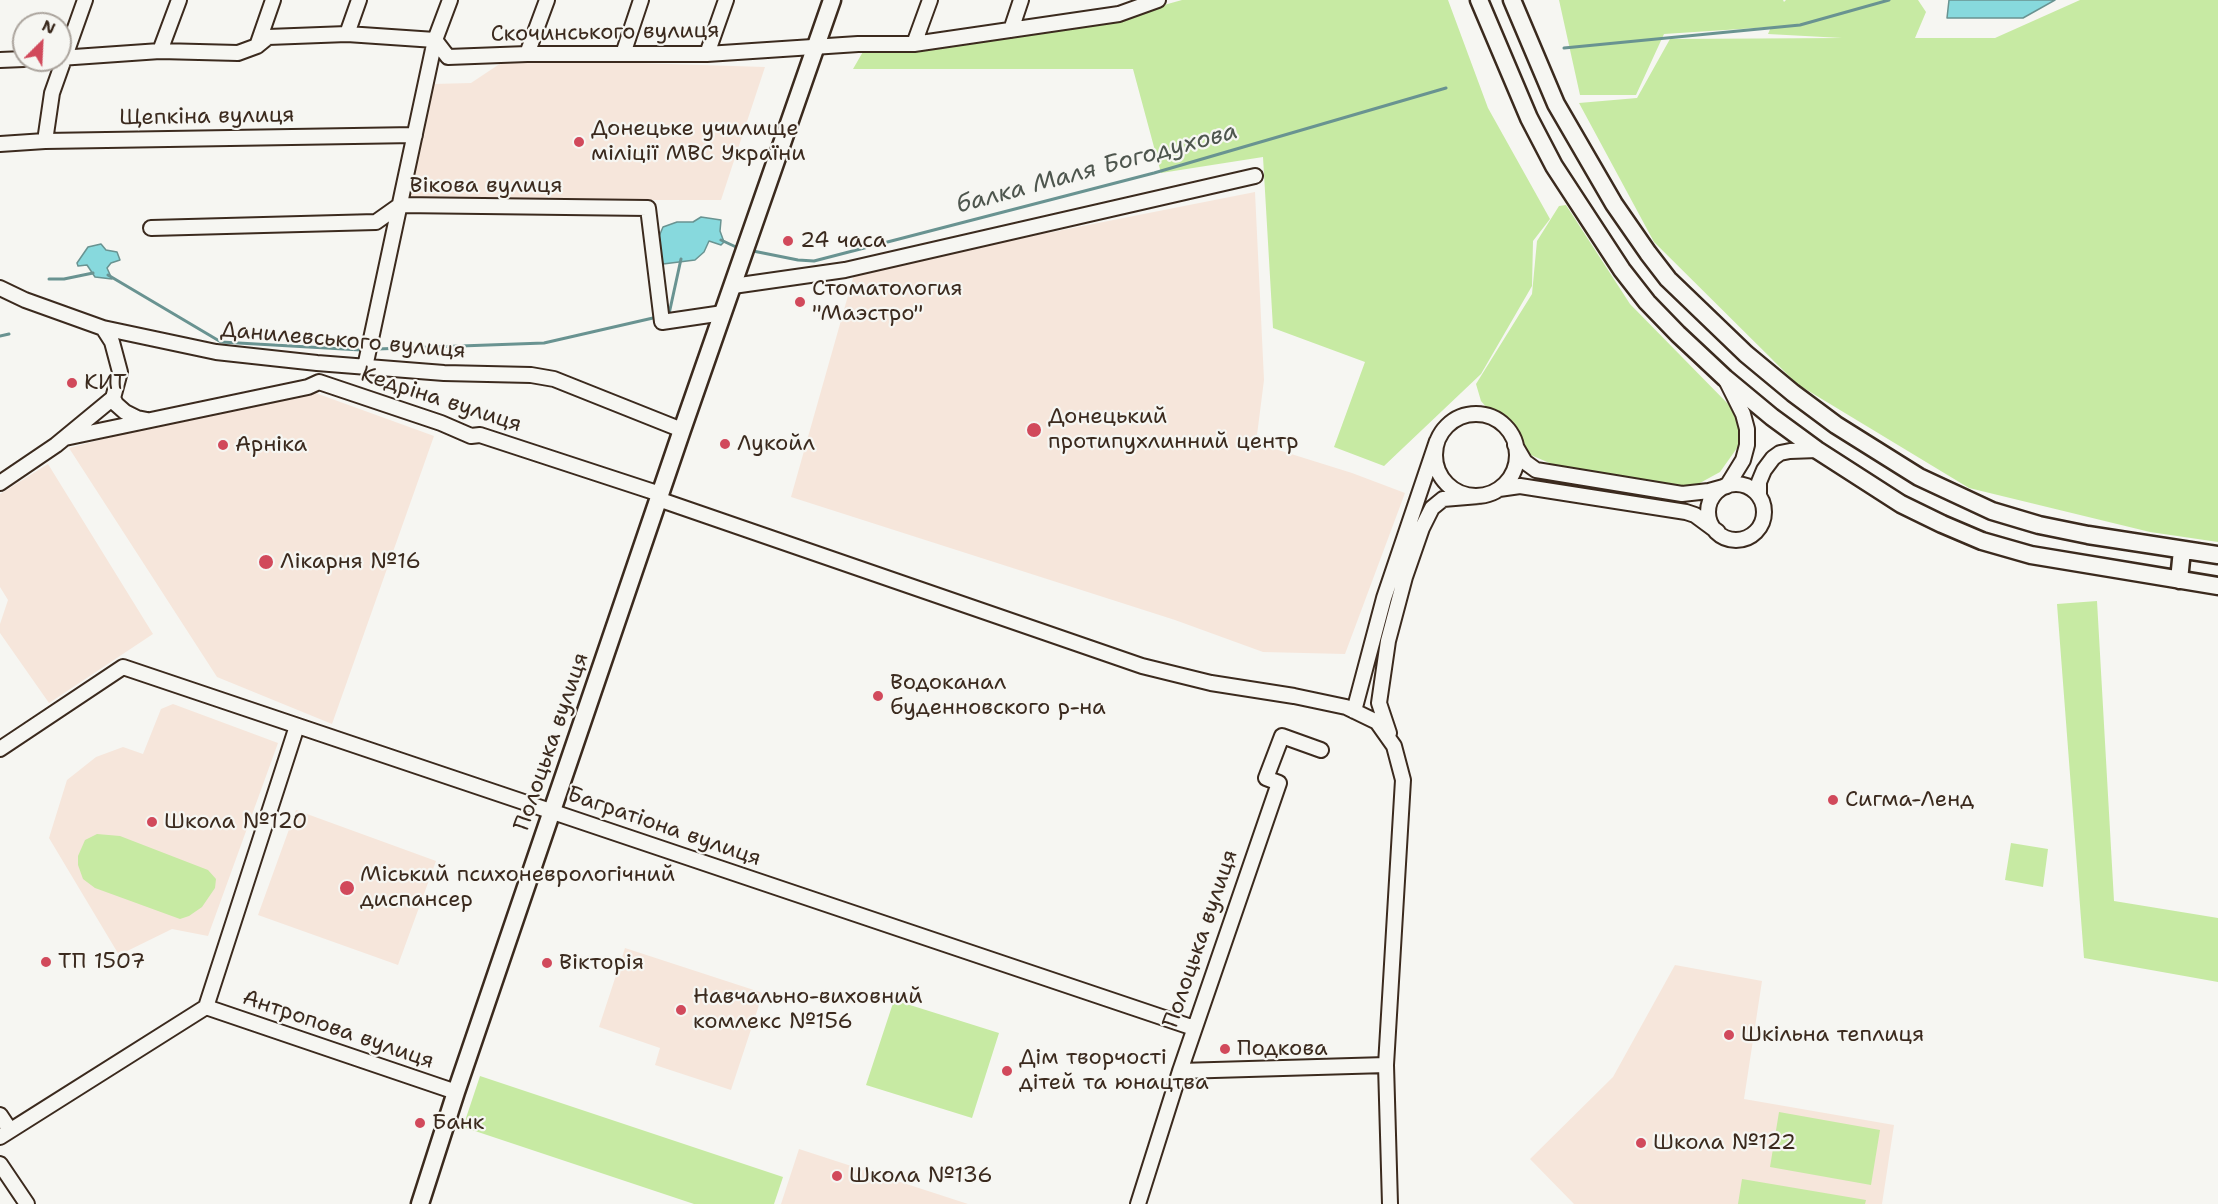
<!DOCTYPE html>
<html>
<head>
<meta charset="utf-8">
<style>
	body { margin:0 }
	#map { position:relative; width:2218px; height:1204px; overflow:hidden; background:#f6f6f2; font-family:"Shantell Sans",sans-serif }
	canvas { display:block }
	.north { position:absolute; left:12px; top:12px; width:60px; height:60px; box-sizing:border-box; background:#f6f6f2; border:2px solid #aba49d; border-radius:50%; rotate:24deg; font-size:16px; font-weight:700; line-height:24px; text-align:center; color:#3b2a1e }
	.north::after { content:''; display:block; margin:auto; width:21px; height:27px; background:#d1495b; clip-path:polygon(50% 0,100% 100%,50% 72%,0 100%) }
</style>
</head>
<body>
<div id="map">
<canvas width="2218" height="1204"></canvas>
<div class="north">N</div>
</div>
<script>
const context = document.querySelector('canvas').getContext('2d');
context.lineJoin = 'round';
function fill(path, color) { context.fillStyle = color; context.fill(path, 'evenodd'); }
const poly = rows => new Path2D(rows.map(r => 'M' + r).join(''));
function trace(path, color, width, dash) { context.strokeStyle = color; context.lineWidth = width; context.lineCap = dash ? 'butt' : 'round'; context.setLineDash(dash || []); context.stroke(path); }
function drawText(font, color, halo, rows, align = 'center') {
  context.font = font + ' "Shantell Sans",sans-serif'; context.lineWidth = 4.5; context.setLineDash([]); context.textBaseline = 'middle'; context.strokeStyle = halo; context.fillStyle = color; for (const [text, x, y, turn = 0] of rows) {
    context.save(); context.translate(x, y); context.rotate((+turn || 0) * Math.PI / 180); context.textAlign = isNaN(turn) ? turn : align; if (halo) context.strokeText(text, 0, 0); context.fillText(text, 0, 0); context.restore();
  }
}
fill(poly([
	[507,59,765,67,721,200,403,200,433,84,471,83],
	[1255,192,1264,380,1256,443,1352,473,1405,493,1345,654,1263,652,1175,620,791,497,855,271],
	[299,387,434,436,332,724,217,677,69,448],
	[48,464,153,634,49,703,0,633,0,624,8,600,0,587,0,494],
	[173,704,278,743,208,936,172,929,119,955,49,838,67,780,96,757,123,747,143,754,161,709],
	[296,810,436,861,398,965,258,915],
	[625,948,763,993,731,1090,655,1065,660,1048,599,1027],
	[1675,965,1762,981,1744,1099,1894,1125,1882,1204,1574,1204,1530,1159,1613,1077],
	[799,1149,968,1204,781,1204]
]), '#f6e6db');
fill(poly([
	[1182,0,1448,0,1488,108,1550,219,1533,241,1532,286,1481,374,1384,466,1334,447,1365,362,1273,328,1263,157,1161,173,1133,69,853,69,864,50,1117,18],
	[1559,0,1783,0,1784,2,1786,0,1918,0,1926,12,1915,38,1995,38,2080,0,2218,0,2218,542,2150,532,1969,488,1797,384,1654,242,1579,103,1637,98,1670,39,1842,38,1768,34,1771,27,1664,34,1636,95,1580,95],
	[1566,205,1630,304,1733,409,1742,441,1720,472,1689,489,1585,478,1526,453,1481,401,1476,384,1532,294,1537,241,1559,206],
	[2097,601,2114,901,2218,918,2218,982,2084,958,2057,604],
	[97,834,120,836,208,870,216,879,215,888,202,907,189,916,180,919,95,888,83,879,78,865,78,856,85,840],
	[2011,843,2048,849,2043,887,2005,880],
	[894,1000,999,1033,972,1118,866,1085],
	[480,1076,783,1177,774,1204,694,1204,463,1127],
	[1779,1112,1880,1130,1871,1185,1770,1167],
	[1742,1179,1866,1200,1865,1204,1738,1204]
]), '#c7eaa3');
const water = poly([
	[1949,0,2055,0,2023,18,1947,18,1949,0],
	[701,217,721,220,720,231,724,242,721,245,709,241,704,252,695,260,663,264,657,241,663,227,677,222,693,222,701,217],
	[101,244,106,250,117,252,120,260,111,263,107,268,112,279,95,277,87,265,78,266,77,263,88,247,101,244]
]);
fill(water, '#87d9dd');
trace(water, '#699391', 1.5);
trace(poly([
	[1564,48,1800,25,1889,0],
	[721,240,736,247],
	[753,251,798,260,814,261,1154,173,1446,88],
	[108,275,221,342,361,350],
	[49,279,64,279,93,273],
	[669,314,681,259],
	[0,336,9,334],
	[377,349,544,343,653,318]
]), '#699391', 3);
const minor = poly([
	[1011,30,1021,0],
	[347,34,359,0],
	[914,44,930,0],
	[257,46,273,0],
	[160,51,179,0],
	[527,54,547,0],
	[623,54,641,0],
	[707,54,726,0],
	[60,58,160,51,238,53,257,46,268,37,347,34,435,40,448,57,527,54,707,54,858,44,914,44,1119,14,1158,0],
	[0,60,24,59],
	[45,141,52,93,85,0],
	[0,144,45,141,415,135],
	[151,228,376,222,400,205,648,208,662,322,723,313],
	[733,286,845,270,1255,176],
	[0,288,25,300,103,328,216,352,317,363,444,373,531,375,554,379,682,430],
	[365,367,435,40,450,0],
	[113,398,116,404,125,412,137,418,147,420],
	'1435 455a41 41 0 1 1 82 0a41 41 0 1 1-82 0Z',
	[65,438,308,387,319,382,441,423,471,436,480,435,660,494],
	[1515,445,1525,462,1536,470,1682,494,1709,491,1727,486,1743,460,1747,445,1747,429,1743,414,1727,382],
	[0,483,56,445,113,398,120,372,112,342,103,328],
	'1708 512a28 28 0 1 1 56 0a28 28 0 1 1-56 0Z',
	[1499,489,1520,486,1686,512,1695,515,1718,532],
	[1759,496,1759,482,1764,470,1773,458,1780,453,1790,451,1817,450],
	[658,499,1142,666,1211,683,1294,696,1346,707,1377,722,1394,746,1403,780,1386,1065,1390,1204],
	[1354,711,1384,598,1437,441],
	[1389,733,1379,703,1388,641,1405,577,1422,528,1432,508,1443,499,1479,496],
	[0,749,123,667,1194,1028],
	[206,1007,297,726],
	[1180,1071,1386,1065],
	[0,1115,10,1130],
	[0,1137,206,1007,456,1092],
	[0,1164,27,1204],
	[1138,1204,1180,1071,1279,783,1266,778,1282,736,1321,750]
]);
const major = poly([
	[1479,0,1529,118,1554,166,1622,270,1647,302,1678,334,1725,378,1772,417,1817,450,1901,504,1942,524,1982,541,2031,555,2218,586],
	[1512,0,1556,104,1614,204,1648,253,1668,279,1746,354,1793,393,1836,425,1919,477,1992,511,2039,525,2088,535,2218,555],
	[2179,580,2182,550],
	[420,1204,456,1092,682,430,832,0]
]);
trace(minor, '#3b2a1e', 18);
trace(major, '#3b2a1e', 21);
trace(minor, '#f6f6f2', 14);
trace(major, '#f6f6f2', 16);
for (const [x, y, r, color] of [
	[579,142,6,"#d1495b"],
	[788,241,6,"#d1495b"],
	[800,302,6,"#d1495b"],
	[72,383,6,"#d1495b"],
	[1034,430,8,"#d1495b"],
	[725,444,6,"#d1495b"],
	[223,445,6,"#d1495b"],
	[266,562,8,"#d1495b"],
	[878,696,6,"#d1495b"],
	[1833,800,6,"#d1495b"],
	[152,822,6,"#d1495b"],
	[347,888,8,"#d1495b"],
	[46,962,6,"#d1495b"],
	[547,963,6,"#d1495b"],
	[681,1010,6,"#d1495b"],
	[1729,1035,6,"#d1495b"],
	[1225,1049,6,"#d1495b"],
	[1007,1071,6,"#d1495b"],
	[420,1123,6,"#d1495b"],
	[1641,1143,6,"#d1495b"],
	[837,1176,6,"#d1495b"]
]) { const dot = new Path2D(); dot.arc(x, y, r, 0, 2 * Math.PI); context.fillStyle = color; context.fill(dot); trace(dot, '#f6f6f2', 2); }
drawText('22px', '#3b2a1e', '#f6f6f2', [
	["Скочинського вулиця",605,33,-1],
	["Щепкіна вулиця",207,117,-1],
	["Вікова вулиця",486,186],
	["Данилевського вулиця",343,341,5],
	["Кедріна вулиця",441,400,18],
	["Полоцька вулиця",552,742,-71],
	["Багратіона вулиця",664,827,19],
	["Полоцька вулиця",1201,939,-71],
	["Антропова вулиця",338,1030,19]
]);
drawText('22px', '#3b2a1e', '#f6f6f2', [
	["Донецьке училище",591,129],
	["міліції МВС України",591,154],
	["24 часа",800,241],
	["Стоматология",812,289],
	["\"Маэстро\"",812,314],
	["КИТ",84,383],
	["Донецький",1048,417],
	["протипухлинний центр",1048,442],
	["Лукойл",737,444],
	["Арніка",235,445],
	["Лікарня №16",280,562],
	["Водоканал",890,683],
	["буденновского р-на",890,708],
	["Сигма-Ленд",1845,800],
	["Школа №120",164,822],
	["Міський психоневрологічний",360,875],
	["диспансер",360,900],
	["ТП 1507",58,962],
	["Вікторія",559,963],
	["Навчально-виховний",693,997],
	["комлекс №156",693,1022],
	["Шкільна теплиця",1741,1035],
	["Подкова",1237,1049],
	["Дім творчості",1019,1058],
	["дітей та юнацтва",1019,1083],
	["Банк",432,1123],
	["Школа №122",1653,1143],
	["Школа №136",849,1176]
], 'left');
drawText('italic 24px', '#4e564e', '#f6f6f2', [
	["балка Маля Богодухова",1097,169,-15]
]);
</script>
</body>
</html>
